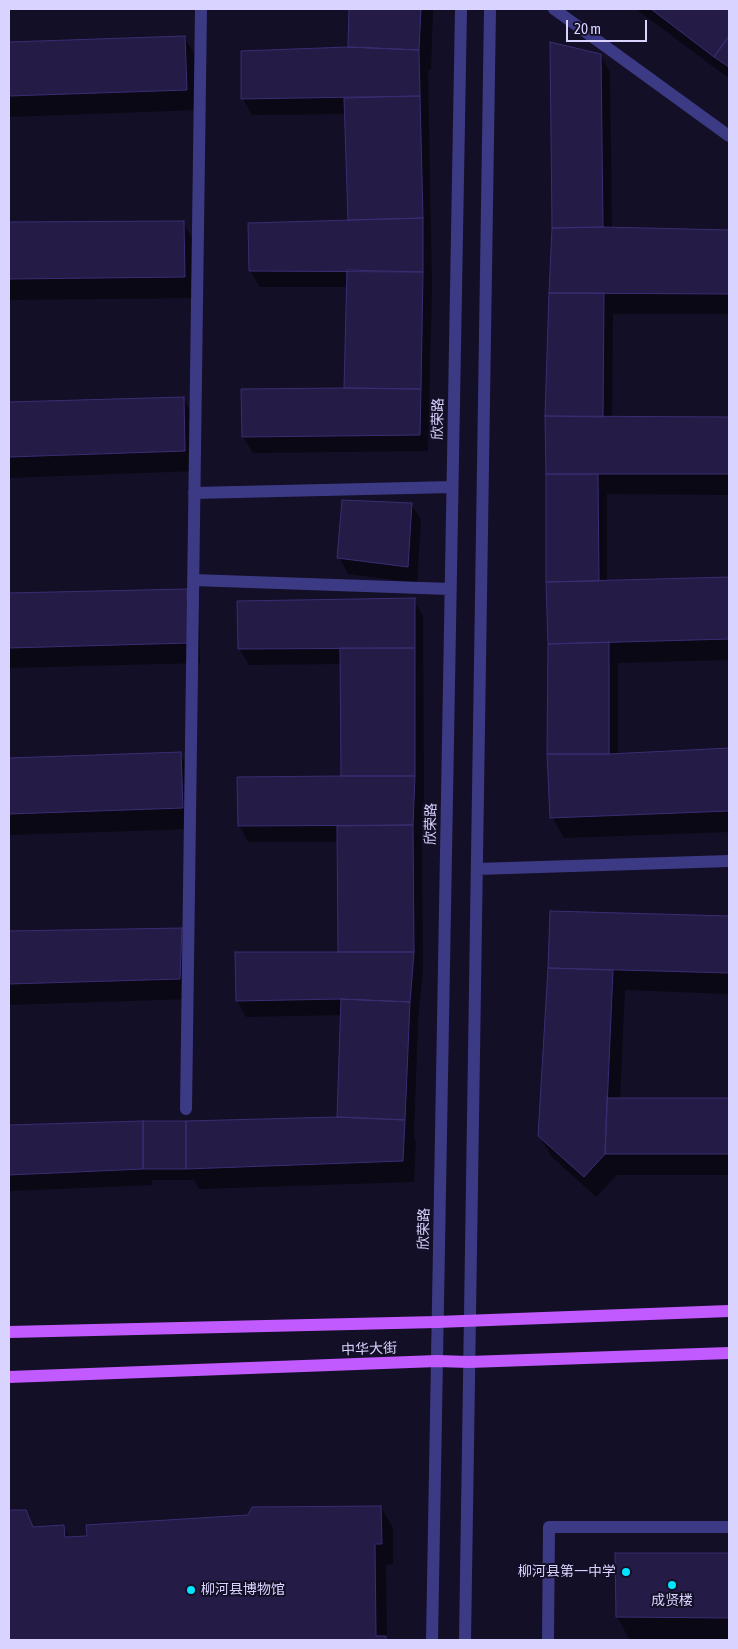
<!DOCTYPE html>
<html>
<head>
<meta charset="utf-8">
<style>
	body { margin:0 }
	#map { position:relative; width:738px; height:1649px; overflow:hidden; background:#130f26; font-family:"Asap Condensed",sans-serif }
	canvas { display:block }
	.frame { position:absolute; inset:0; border:10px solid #d9d4ff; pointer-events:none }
	.scale { position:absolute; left:566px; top:20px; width:81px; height:22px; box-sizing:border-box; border:2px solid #d9d4ff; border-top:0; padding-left:6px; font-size:15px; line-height:18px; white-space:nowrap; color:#d9d4ff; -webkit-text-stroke:4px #130f26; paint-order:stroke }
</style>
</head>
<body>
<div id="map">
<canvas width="738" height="1649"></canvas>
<div class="frame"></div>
<div class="scale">20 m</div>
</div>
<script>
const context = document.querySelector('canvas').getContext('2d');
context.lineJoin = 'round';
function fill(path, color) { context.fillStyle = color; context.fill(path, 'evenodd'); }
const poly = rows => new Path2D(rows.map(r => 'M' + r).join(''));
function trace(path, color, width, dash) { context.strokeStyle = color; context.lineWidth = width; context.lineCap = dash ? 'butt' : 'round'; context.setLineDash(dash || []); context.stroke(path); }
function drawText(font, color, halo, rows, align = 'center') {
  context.font = font + ' "Asap Condensed","Noto Sans SC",sans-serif'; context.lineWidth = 4; context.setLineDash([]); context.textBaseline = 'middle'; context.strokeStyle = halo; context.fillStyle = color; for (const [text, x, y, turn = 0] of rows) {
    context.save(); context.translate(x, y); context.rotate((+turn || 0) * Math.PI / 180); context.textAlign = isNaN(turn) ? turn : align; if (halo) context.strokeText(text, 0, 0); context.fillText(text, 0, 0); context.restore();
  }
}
fill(poly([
	[350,9,433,9,431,70,428,70,432,289,428,451,253,453,243,437,346,389,348,287,260,287,250,271,349,221,346,114,252,115,243,99,349,48],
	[636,9,729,9,729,73,727,77],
	[184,37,197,58,198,110,9,117,9,43],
	[601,56,610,72,612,229,729,231,729,314,613,314,612,418,729,418,729,495,607,494,607,582,729,578,729,660,618,663,618,755,729,749,729,832,564,838,552,817],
	[608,663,610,663,610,760,608,760],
	[183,222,195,243,196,298,9,300,9,224],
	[183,398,195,419,196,471,9,478,9,403],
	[411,504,421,520,417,583,348,574,339,557],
	[187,590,199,611,200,663,9,668,9,595],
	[414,600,423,616,424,793,422,842,423,970,418,1020,414,1138,416,1142,414,1182,199,1189,194,1180,152,1180,152,1185,9,1191,9,1126,338,1118,342,1015,246,1017,237,1000,339,954,338,842,248,842,239,825,342,777,342,664,249,665,239,648],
	[180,754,192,774,194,829,9,835,9,759],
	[551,912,729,917,729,994,625,990,620,1099,729,1099,729,1175,617,1175,596,1197,552,1157,539,1136,549,968],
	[181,929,193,950,191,999,9,1005,9,932],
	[381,1507,393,1528,393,1564,386,1565,387,1640,9,1640,9,1512,25,1512,34,1528,63,1526,70,1538],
	[616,1555,729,1555,729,1640,630,1640,617,1617]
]), '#0007');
const building = poly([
	[349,9,421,9,419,50,348,47,349,9],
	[651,9,729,9,729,36,714,57,651,9],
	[185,36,187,90,9,96,9,42,185,36],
	[729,36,729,67,714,57,729,36],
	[550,42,601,54,603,227,552,228,550,42],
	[348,47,419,50,420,96,241,99,241,51,348,47],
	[420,96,423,218,348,220,344,98,420,96],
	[423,218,423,272,249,271,248,223,423,218],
	[184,221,185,277,9,279,9,222,184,221],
	[603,227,729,230,729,294,549,293,552,228,603,227],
	[347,270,423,272,421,389,344,388,347,270],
	[549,293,604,293,603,417,545,416,549,293],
	[344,388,421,389,420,435,242,437,241,389,344,388],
	[184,397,185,451,9,457,9,402,184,397],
	[545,416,729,417,729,474,546,474,545,416],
	[546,474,598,474,599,581,546,582,546,474],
	[342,500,412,503,408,567,337,558,342,500],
	[729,577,729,639,548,644,546,582,729,577],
	[187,589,189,643,9,648,9,593,187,589],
	[415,598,415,648,238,649,237,601,415,598],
	[609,642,609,754,547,754,548,644,609,642],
	[340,648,415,648,415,776,341,776,340,648],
	[729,748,729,811,550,818,547,754,609,754,729,748],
	[181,752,183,808,9,814,9,758,181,752],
	[341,776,415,776,413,825,238,826,237,777,341,776],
	[413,825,414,952,338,952,337,826,413,825],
	[550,911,729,916,729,973,548,968,550,911],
	[182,928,180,979,9,984,9,931,182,928],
	[235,952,414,952,410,1002,341,999,236,1001,235,952],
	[548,968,613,970,605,1154,584,1177,538,1136,548,968],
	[341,999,410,1002,405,1120,337,1117,341,999],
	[607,1098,729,1098,729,1154,605,1154,607,1098],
	[337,1117,405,1120,403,1161,186,1169,186,1121,337,1117],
	[143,1121,143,1169,9,1175,9,1125,143,1121],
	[143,1121,186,1121,186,1169,143,1169,143,1121],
	[381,1506,382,1544,375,1544,376,1636,386,1636,386,1640,9,1640,9,1510,26,1510,33,1527,64,1525,65,1537,87,1536,86,1525,248,1515,252,1507,381,1506],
	[615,1553,729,1553,729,1618,616,1617,615,1553]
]);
fill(building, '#241b47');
trace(building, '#3b2d73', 1);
trace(poly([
	[554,9,729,136],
	[194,493,452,487],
	[193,580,450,589],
	[477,869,729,861],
	[186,1109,201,9],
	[432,1640,461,9],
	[465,1640,490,9],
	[548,1640,549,1527,729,1527]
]), '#3d3a85', 12);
trace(poly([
	[9,1332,437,1322,729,1311],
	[9,1377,437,1361,469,1362,729,1353]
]), '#c25bff', 12);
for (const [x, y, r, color] of [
	[626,1572,5,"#00e5ff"],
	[672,1585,5,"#00e5ff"],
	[191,1590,5,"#00e5ff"]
]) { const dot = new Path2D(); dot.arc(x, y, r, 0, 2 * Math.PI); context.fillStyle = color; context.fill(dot); trace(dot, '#130f26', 2); }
drawText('14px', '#d9d4ff', '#130f26', [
	["欣荣路",438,419,-89],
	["欣荣路",431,824,-89],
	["欣荣路",424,1229,-89],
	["中华大街",369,1349,-2]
]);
drawText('14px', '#d9d4ff', '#130f26', [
	["柳河县第一中学",616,1572],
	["柳河县博物馆",201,1590,"left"],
	["成贤楼",672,1601,"center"]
], 'right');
</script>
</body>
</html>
